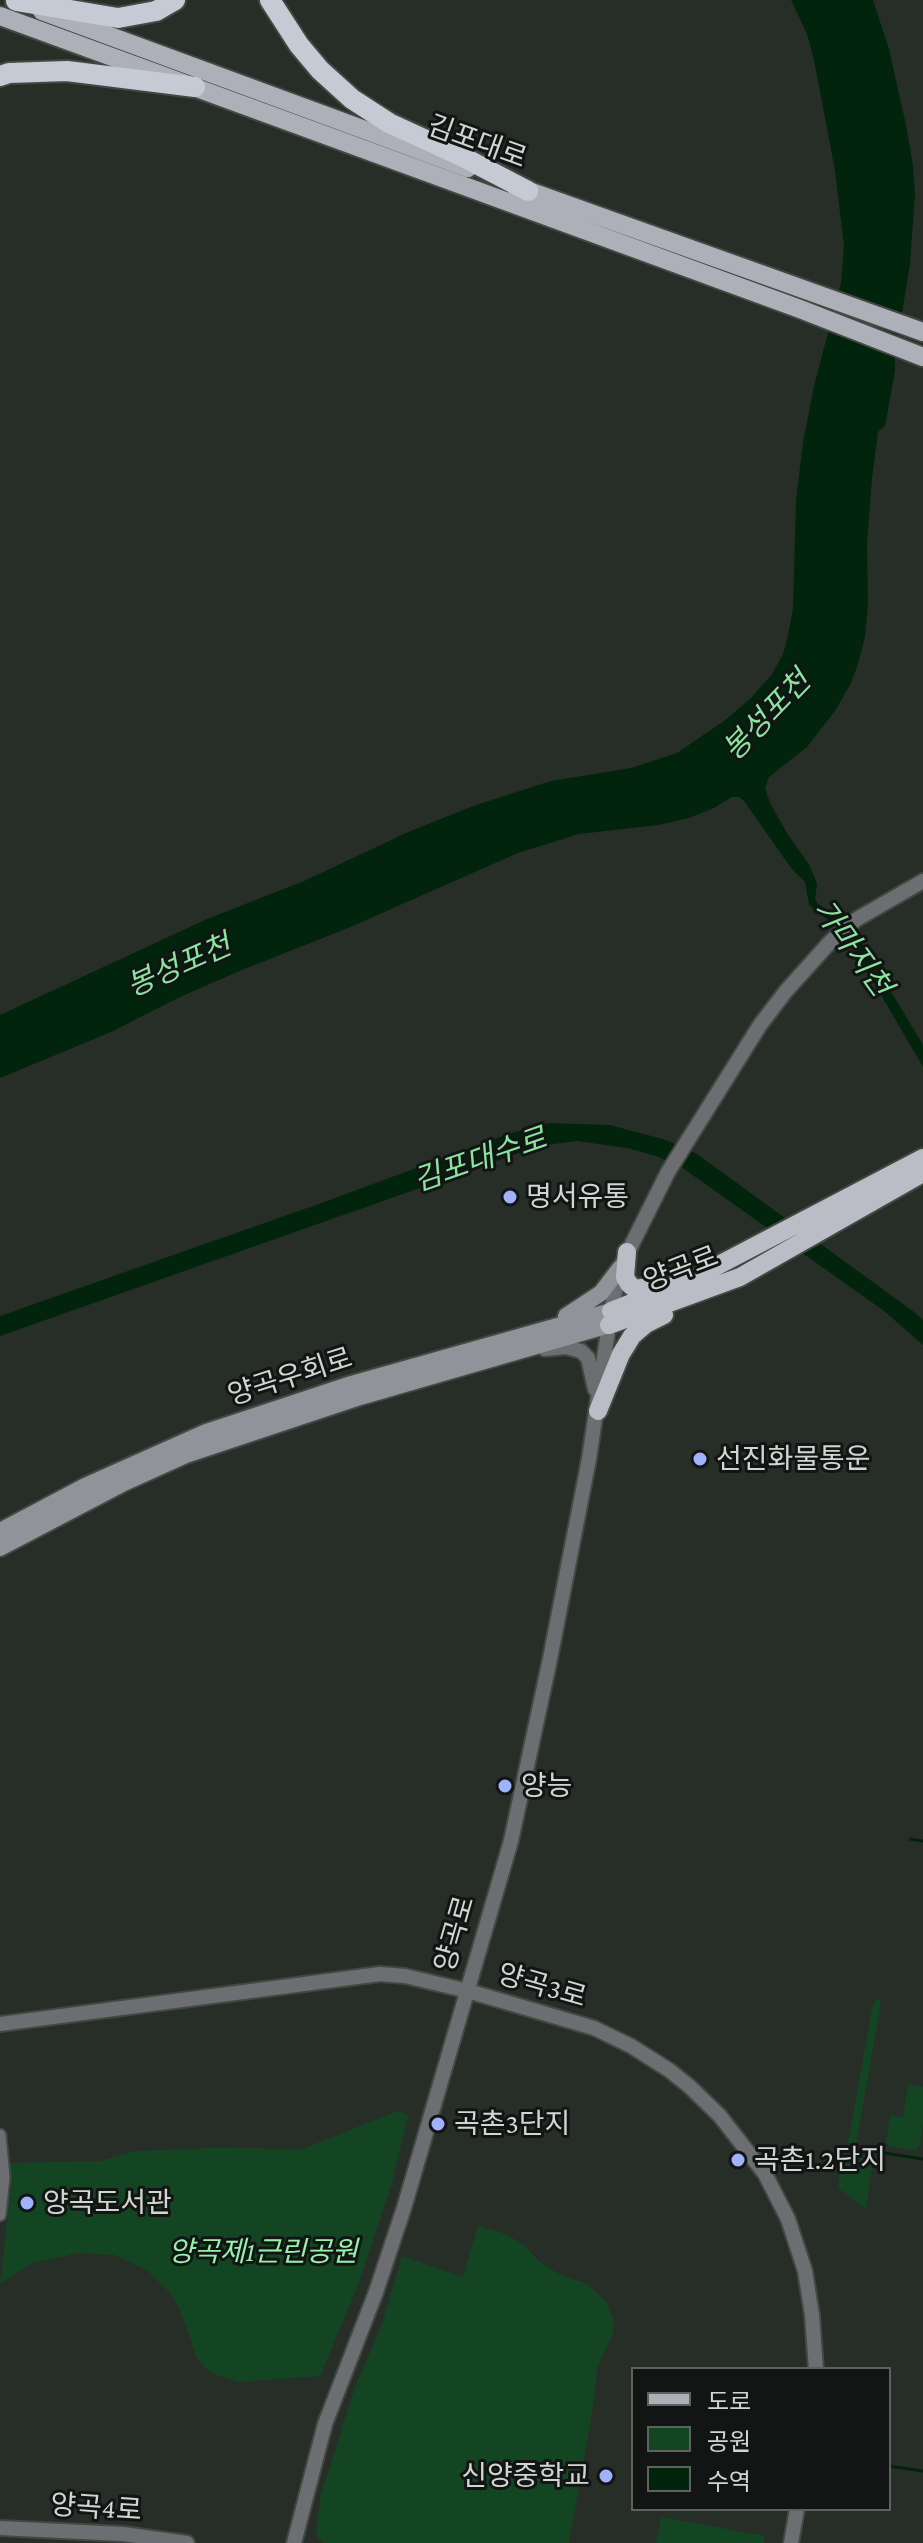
<!DOCTYPE html>
<html>
<head>
<meta charset="utf-8">
<style>
	body { margin:0 }
	#map { position:relative; width:923px; height:2543px; overflow:hidden; background:#272e28; font-family:"Crimson Pro","Noto Sans KR",serif }
	canvas { display:block }
	.legend { position:absolute; left:631px; top:2367px; width:260px; height:144px; box-sizing:border-box; background:#121513; border:2px solid #5e625f; margin:0; padding:10px 14px; list-style:none; font-size:24px; color:#d1d6d2 }
	.legend li { display:flex; align-items:center; gap:16px; height:40px }
	.legend b { width:40px; border:2px solid #5e625f }
</style>
</head>
<body>
<div id="map">
<canvas width="923" height="2543"></canvas>
<ul class="legend">
<li><b style="height:10px;background:#adb0b8"></b>도로</li>
<li><b style="height:22px;background:#144523"></b>공원</li>
<li><b style="height:22px;background:#02240d"></b>수역</li>
</ul>
</div>
<script>
const context = document.querySelector('canvas').getContext('2d');
context.lineJoin = 'round';
function fill(path, color) { context.fillStyle = color; context.fill(path, 'evenodd'); }
const poly = rows => new Path2D(rows.map(r => 'M' + r).join(''));
function trace(path, color, width, dash) { context.strokeStyle = color; context.lineWidth = width; context.lineCap = dash ? 'butt' : 'round'; context.setLineDash(dash || []); context.stroke(path); }
function drawText(font, color, halo, rows, align = 'center') {
  context.font = font + ' "Crimson Pro","Noto Sans KR",serif'; context.lineWidth = 6; context.setLineDash([]); context.textBaseline = 'middle'; context.strokeStyle = halo; context.fillStyle = color; for (const [text, x, y, turn = 0] of rows) {
    context.save(); context.translate(x, y); context.rotate((+turn || 0) * Math.PI / 180); context.textAlign = isNaN(turn) ? turn : align; if (halo) context.strokeText(text, 0, 0); context.fillText(text, 0, 0); context.restore();
  }
}
fill(poly([
	[876,2000,880,2000,881,2003,856,2144,853,2146,848,2143,872,2009],
	[908,2084,923,2087,923,2124,920,2145,915,2151,889,2146,886,2142,890,2116,903,2117],
	[398,2111,408,2116,392,2183,359,2283,320,2376,239,2382,211,2373,197,2358,181,2312,171,2294,148,2271,115,2255,79,2253,32,2263,0,2284,11,2186,9,2163,100,2161,135,2151,216,2148,303,2149],
	[847,2151,852,2152,852,2156,873,2160,866,2209,839,2189,838,2181],
	[478,2226,508,2235,525,2246,539,2261,560,2275,585,2283,606,2301,614,2322,613,2333,597,2368,594,2401,569,2543,324,2543,318,2538,316,2531,321,2495,355,2387,382,2324,402,2256,463,2277],
	[661,2517,765,2536,764,2543,656,2543]
]), '#144523');
fill(poly([
	[791,0,873,0,889,49,906,125,913,165,915,195,910,264,895,356,895,371,885,426,878,432,872,479,867,543,868,605,865,637,858,664,851,683,835,711,807,747,769,777,765,788,770,803,787,833,810,866,817,884,815,899,818,904,846,921,855,932,919,1038,923,1045,923,1067,859,957,829,921,809,905,805,882,791,868,744,801,739,797,732,797,714,808,689,818,659,825,579,834,518,853,348,928,242,970,180,997,111,1032,0,1078,0,1015,207,919,304,881,408,832,476,805,551,781,631,768,677,753,724,721,751,698,772,674,783,654,788,635,793,608,796,501,803,442,814,386,841,283,844,246,835,171,814,60,807,34],
	[550,1123,610,1125,666,1140,697,1154,914,1312,923,1320,923,1345,884,1311,680,1166,656,1156,627,1148,577,1141,539,1146,0,1336,0,1316,327,1201,511,1133]
]), '#02240d');
trace(poly([
	[910,1839,923,1841],
	[877,2152,923,2159],
	[889,2466,923,2471]
]), '#02240d', 3);
const minor = poly([
	[0,2135,4,2177,0,2215]
]);
const tertiary = poly([
	[545,1349,566,1347,581,1351,588,1358,595,1389],
	[0,2024,380,1974,405,1976,468,1991,594,2028,631,2046,669,2070,689,2086,720,2116,765,2174,788,2219,805,2271,812,2315,816,2369],
	[0,2528,123,2534,187,2543],
	[294,2543,325,2424,376,2292,404,2208,511,1841,550,1659,589,1459,611,1311,620,1268,668,1172,760,1025,786,991,831,941,857,919,923,881],
	[791,2543,797,2509]
]);
const secondary = poly([
	[566,1316,601,1293,620,1268],
	[0,1531,85,1486,206,1432,348,1385,611,1311],
	[0,1548,124,1483,186,1455,360,1397,609,1325]
]);
const primary = poly([
	[42,11,468,168],
	[0,16,800,309,923,357],
	[515,186,923,332]
]);
const trunk = poly([
	[627,1252,625,1277,629,1284,635,1289,656,1286],
	[611,1311,694,1278,923,1158],
	[609,1325,740,1277,923,1173],
	[598,1411,621,1354,632,1336,646,1324,664,1315]
]);
const motorway = poly([
	[270,0,299,45,320,70,352,99,389,123,461,156,528,191],
	[16,1,118,18,156,11,175,0],
	[0,76,9,73,67,71,195,87]
]);
trace(minor, '#424943', 15);
trace(tertiary, '#424943', 18);
trace(secondary, '#424943', 20);
trace(primary, '#424943', 22);
trace(trunk, '#424943', 22);
trace(motorway, '#424943', 24);
trace(minor, '#6d6e72', 11);
trace(tertiary, '#6d6e72', 14);
trace(secondary, '#91939a', 16);
trace(primary, '#adb0b8', 18);
trace(trunk, '#babdc6', 18);
trace(motorway, '#c6cad4', 20);
for (const [x, y, r, color] of [
	[510,1197,8,"#9fb3fd"],
	[700,1459,8,"#9fb3fd"],
	[505,1786,8,"#9fb3fd"],
	[438,2124,8,"#9fb3fd"],
	[738,2160,8,"#9fb3fd"],
	[27,2203,8,"#9fb3fd"],
	[606,2476,8,"#9fb3fd"]
]) { const dot = new Path2D(); dot.arc(x, y, r, 0, 2 * Math.PI); context.fillStyle = color; context.fill(dot); trace(dot, '#121513', 3); }
drawText('28px', '#d1d6d2', '#121513', [
	["김포대로",477,142,20],
	["양곡로",681,1269,-21],
	["양곡우회로",290,1377,-18],
	["양곡로",455,1934,-74],
	["양곡3로",542,1986,16],
	["양곡4로",96,2508,4]
]);
drawText('28px', '#d1d6d2', '#121513', [
	["명서유통",526,1197],
	["선진화물통운",716,1459],
	["양능",521,1786],
	["곡촌3단지",454,2124],
	["곡촌1.2단지",754,2160],
	["양곡도서관",43,2203],
	["신양중학교",590,2476,"right"]
], 'left');
drawText('italic 28px', '#97f0aa', '#121513', [
	["양곡제1근린공원",263,2252]
]);
drawText('italic 30px', '#8ae39e', '#121513', [
	["봉성포천",767,716,-46],
	["가마지천",852,948,54],
	["봉성포천",179,966,-24],
	["김포대수로",480,1160,-19]
]);
</script>
</body>
</html>
